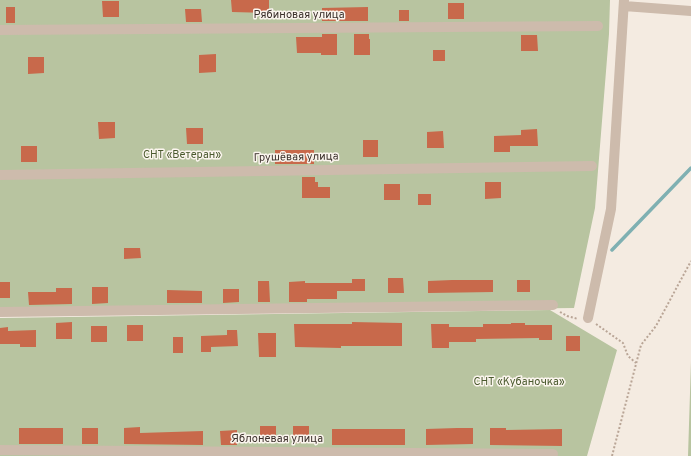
<!DOCTYPE html>
<html>
<head>
<meta charset="utf-8">
<style>
	body { margin:0 }
	canvas { display:block; background:#f4ebe1 }
</style>
</head>
<body>
<canvas width="691" height="456"></canvas>
<script>
const context = document.querySelector('canvas').getContext('2d');
context.lineJoin = 'round';
function fill(path, color) { context.fillStyle = color; context.fill(path, 'evenodd'); }
const poly = rows => new Path2D(rows.map(r => 'M' + r).join(''));
function trace(path, color, width, dash) { context.strokeStyle = color; context.lineWidth = width; context.lineCap = dash ? 'butt' : 'round'; context.setLineDash(dash || []); context.stroke(path); }
function drawText(font, color, halo, rows, align = 'center') {
  context.font = font + ' Overpass,sans-serif'; context.lineWidth = 3; context.setLineDash([]); context.textBaseline = 'middle'; context.strokeStyle = halo; context.fillStyle = color; for (const [text, x, y, turn = 0] of rows) {
    context.save(); context.translate(x, y); context.rotate((+turn || 0) * Math.PI / 180); context.textAlign = isNaN(turn) ? turn : align; if (halo) context.strokeText(text, 0, 0); context.fillText(text, 0, 0); context.restore();
  }
}
fill(poly([
	[0,0,610,0,609,34,595,208,574,308,0,315],
	[550,310,617,350,587,456,0,456,0,318],
	[691,361,691,456,688,456]
]), '#b8c4a0');
trace(poly([
	[612,250,691,168]
]), '#7fb0b2', 3.5);
fill(poly([
	[231,0,269,0,269,13,232,12],
	[102,1,119,1,119,17,103,17],
	[448,3,464,3,464,19,448,19],
	[6,7,15,7,15,23,6,23],
	[368,7,368,21,322,21,322,8],
	[185,9,201,9,202,22,186,22],
	[399,10,409,10,409,21,399,21],
	[322,34,337,34,337,55,321,55,321,53,297,53,296,37,322,37],
	[354,34,369,34,369,39,370,39,370,55,354,55],
	[521,35,537,35,538,51,521,51],
	[433,50,445,50,445,61,433,61],
	[216,54,216,72,199,73,199,55],
	[28,57,44,57,44,73,28,74],
	[98,122,115,122,115,138,99,139],
	[186,128,203,128,203,144,187,144],
	[537,129,538,146,510,146,510,152,494,152,494,136,521,135,521,130],
	[443,131,444,148,427,148,427,132],
	[363,140,378,140,378,157,363,157],
	[21,146,37,146,37,162,21,162],
	[275,150,314,150,314,164,275,164],
	[302,177,315,177,315,182,318,182,318,187,330,187,330,198,302,198],
	[485,182,501,182,501,198,485,199],
	[384,184,400,184,400,200,384,200],
	[418,194,431,194,431,205,418,205],
	[124,248,140,248,141,258,124,259],
	[388,278,403,278,404,293,388,293],
	[352,279,365,279,365,291,337,291,337,299,307,299,307,302,289,302,289,282,305,281,305,283,352,283],
	[452,280,493,280,493,292,428,293,428,281],
	[517,280,530,280,530,292,517,292],
	[258,281,269,281,270,302,258,302],
	[0,282,10,282,10,298,0,298],
	[92,287,108,287,108,303,92,304],
	[56,288,72,288,72,304,29,305,28,292,56,292],
	[223,289,239,289,239,302,223,303],
	[167,290,202,291,202,303,167,303],
	[72,322,72,339,56,339,56,323],
	[352,322,402,323,402,346,341,346,341,348,295,347,294,324,352,324],
	[511,323,525,323,525,325,552,325,552,340,539,340,539,338,476,339,476,342,449,342,449,348,432,348,431,324,449,324,449,327,483,327,483,324,511,324],
	[127,325,143,325,143,341,127,341],
	[91,326,107,326,107,342,91,342],
	[8,327,8,331,36,330,36,347,20,347,20,344,0,344,0,328],
	[227,330,237,330,238,346,211,347,211,352,201,352,201,336,227,335],
	[258,333,276,333,276,357,259,357],
	[566,336,580,336,580,351,566,351],
	[173,337,183,337,183,353,173,353],
	[260,426,276,426,276,442,260,442],
	[293,426,309,426,309,442,293,443],
	[140,427,140,433,203,431,203,445,124,444,124,428],
	[19,428,63,428,63,444,19,444],
	[82,428,98,428,98,444,82,444],
	[457,428,473,428,473,444,426,445,426,429],
	[490,428,506,428,506,430,562,429,562,446,490,445],
	[332,429,405,429,405,445,332,445],
	[237,430,237,445,221,445,220,431]
]), '#c8694b');
trace(poly([
	[560,312,567,316,578,319],
	[596,324,623,343,628,356,636,363],
	[612,456,641,345,656,326,691,261]
]), '#b9a596', 2, [2, 2]);
trace(poly([
	[624,6,691,11],
	[0,30,598,26],
	[0,175,592,166],
	[0,312,553,305],
	[588,318,611,209,624,0],
	[0,450,553,454]
]), '#cdbbac', 10);
drawText('11px', '#3b302b', '#fbf5ee', [
	["Рябиновая улица",299,16],
	["Грушёвая улица",296,158,-1],
	["Яблоневая улица",277,440]
]);
drawText('11px', '#4a5a2e', '#fbf5ee', [
	["СНТ «Ветеран»",182,156],
	["СНТ «Кубаночка»",519,383]
]);
</script>
</body>
</html>
